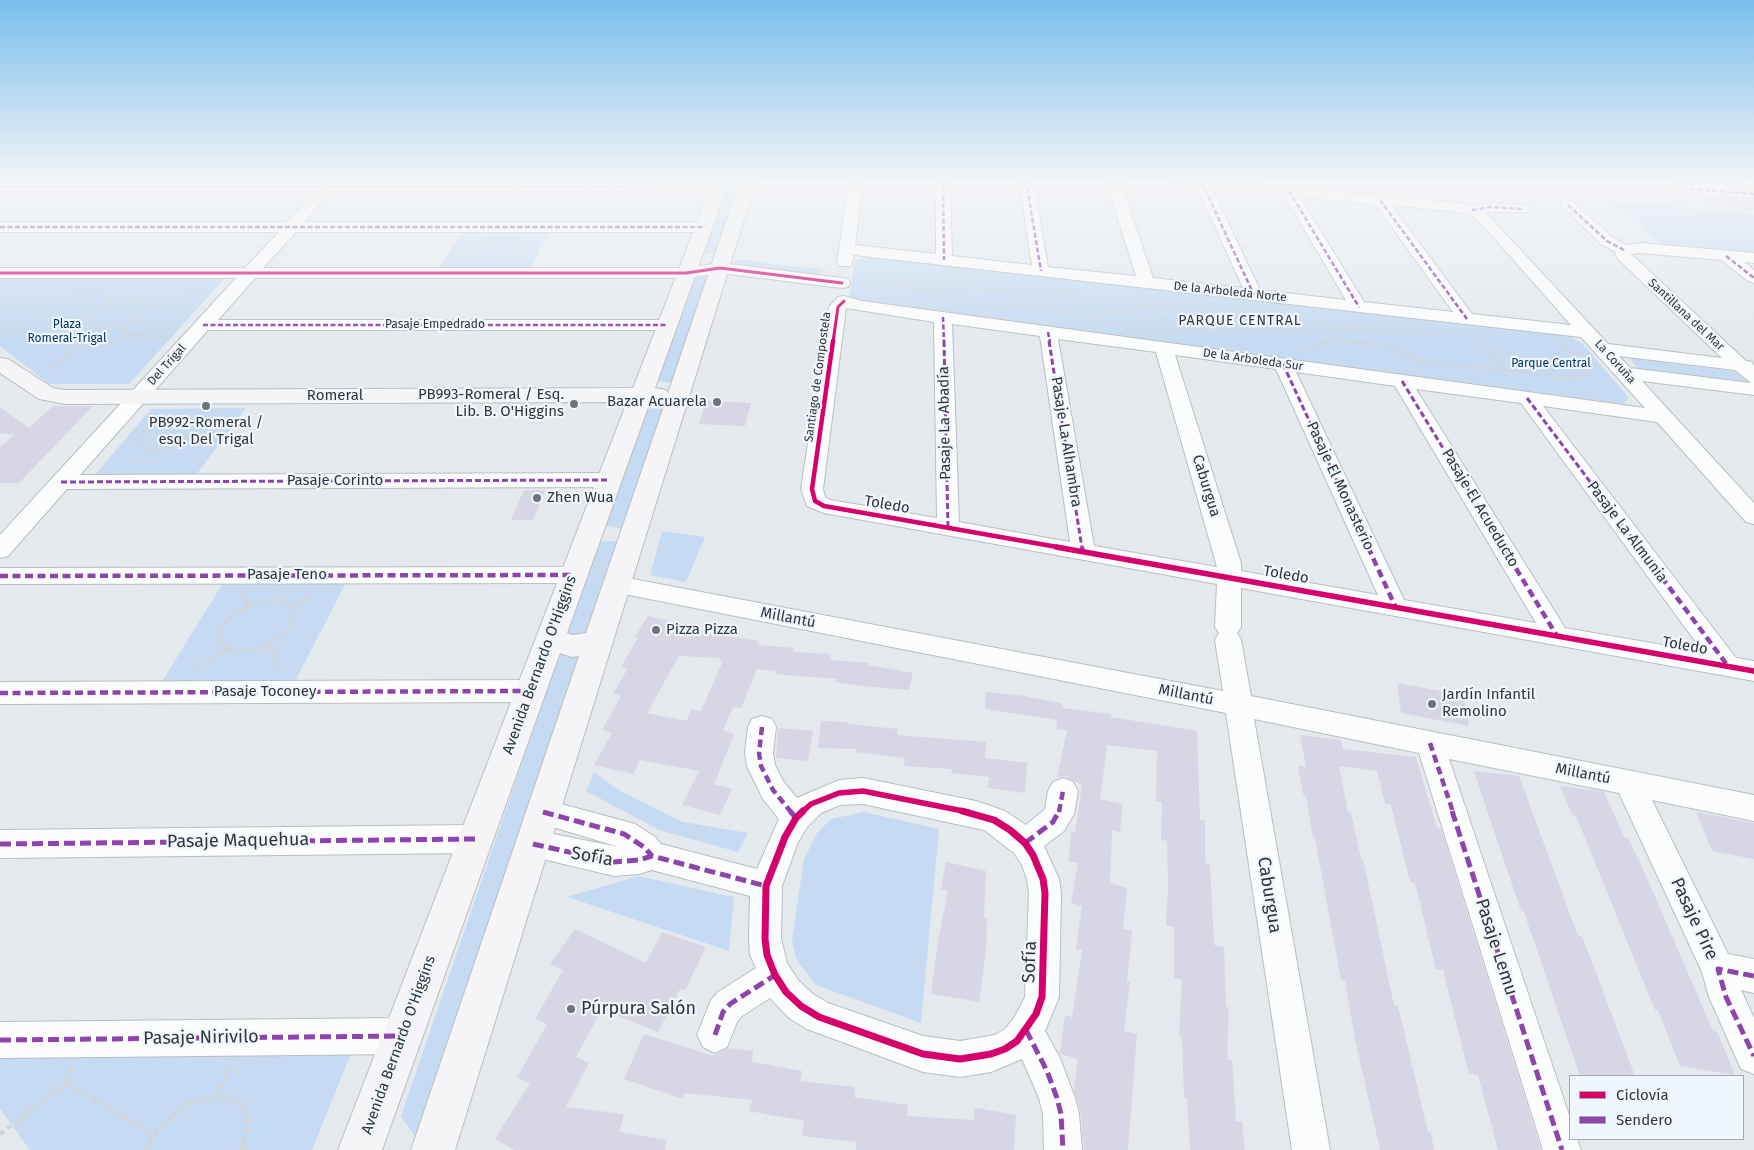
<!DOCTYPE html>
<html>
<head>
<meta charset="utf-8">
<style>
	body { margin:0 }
	#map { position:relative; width:1754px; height:1150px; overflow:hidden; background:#e4e9ee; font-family:"Fira Sans",sans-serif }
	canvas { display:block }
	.legend { position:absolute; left:1569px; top:1075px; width:175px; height:65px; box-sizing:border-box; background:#eff6fe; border:1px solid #a3a9af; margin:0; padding:6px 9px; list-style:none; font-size:15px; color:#313538 }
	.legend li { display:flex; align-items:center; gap:10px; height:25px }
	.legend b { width:25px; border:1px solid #a3a9af }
</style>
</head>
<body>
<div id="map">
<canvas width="1754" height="1150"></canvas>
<ul class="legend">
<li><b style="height:6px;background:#d6006c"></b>Ciclovía</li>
<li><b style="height:6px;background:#8e44ad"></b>Sendero</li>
</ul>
</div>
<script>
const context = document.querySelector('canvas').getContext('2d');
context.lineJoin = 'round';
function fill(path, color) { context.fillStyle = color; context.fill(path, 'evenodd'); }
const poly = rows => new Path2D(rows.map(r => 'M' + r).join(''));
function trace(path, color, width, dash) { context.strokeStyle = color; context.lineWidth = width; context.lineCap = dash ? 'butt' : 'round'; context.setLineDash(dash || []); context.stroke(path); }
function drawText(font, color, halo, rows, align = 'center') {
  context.font = font + ' "Fira Sans",sans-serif'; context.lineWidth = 4.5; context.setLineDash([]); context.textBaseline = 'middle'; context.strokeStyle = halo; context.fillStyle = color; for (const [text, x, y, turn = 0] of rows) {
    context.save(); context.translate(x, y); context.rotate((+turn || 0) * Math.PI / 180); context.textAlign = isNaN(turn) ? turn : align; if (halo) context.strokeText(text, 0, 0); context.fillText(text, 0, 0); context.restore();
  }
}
fill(poly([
	[727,181,740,181,717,250,713,253,702,254,700,247],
	[1610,201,1754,214,1754,253,1662,246],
	[462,233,549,233,531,267,439,267],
	[869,256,1570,336,1584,345,1629,398,1623,404,849,299,855,260],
	[738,259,778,265,823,269,822,273,810,278,733,265],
	[702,276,709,278,676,379,668,383,658,380,692,278],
	[0,278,224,279,129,384,49,384,0,346],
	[1630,358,1754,374,1754,383,1637,368],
	[246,408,196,475,93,477,151,409],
	[645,408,664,409,627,530,604,525],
	[662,531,705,537,686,582,650,575],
	[609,541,620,542,593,632,571,638,567,630,596,542],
	[349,577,294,683,161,683,225,580],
	[561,649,582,651,484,936,434,1120,414,1135,401,1116],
	[594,772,620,791,683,822,748,833,738,852,659,830,586,791],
	[864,812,939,829,921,1023,816,985,796,959,792,939,804,859,817,833,831,819],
	[638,876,734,897,729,951,567,897],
	[352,1051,312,1150,30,1150,0,1109,0,1052]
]), '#c6dbf1');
fill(poly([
	[1690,181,1743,181,1750,188,1694,183],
	[1704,196,1754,200,1754,210,1713,207],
	[706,401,751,403,745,426,699,424],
	[53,406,93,406,19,483,0,483,0,447,14,435,0,433,0,407,29,428],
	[524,490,545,490,533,520,511,520],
	[648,616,677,623,671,633,712,634,759,641,758,645,794,648,793,652,831,654,830,660,869,663,869,665,913,673,909,690,862,686,836,682,836,679,775,674,776,671,757,669,741,708,733,707,723,730,734,734,714,784,732,789,720,815,682,805,699,771,640,760,633,774,594,765,612,733,602,730,621,696,613,694,628,668,621,667,638,638,635,637],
	[679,656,720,658,719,661,723,661,701,711,692,709,686,721,647,713],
	[1397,683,1463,695,1469,726,1401,713],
	[986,692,1025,696,1063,704,1062,708,1111,714,1111,717,1197,731,1200,820,1205,821,1205,863,1210,864,1214,945,1224,947,1226,1007,1229,1007,1227,1059,1232,1060,1236,1121,1242,1122,1245,1150,1190,1150,1187,1099,1184,1098,1182,1037,1179,1036,1182,980,1174,978,1174,927,1166,925,1168,887,1167,841,1161,840,1162,802,1156,801,1157,751,1107,745,1100,799,1123,804,1120,832,1112,830,1110,883,1127,888,1123,929,1132,931,1127,982,1130,982,1124,1031,1137,1034,1128,1150,1084,1150,1081,1114,1074,1090,1078,1059,1060,1054,1065,1015,1072,1017,1082,950,1076,949,1082,906,1071,903,1078,863,1069,861,1071,832,1075,833,1082,785,1064,776,1057,778,1067,730,1056,729,1057,720,985,709],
	[821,721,848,722,848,724,898,729,897,735,986,742,985,758,1027,763,1025,793,988,788,989,777,951,773,952,769,904,766,905,758,856,752,857,749,818,748],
	[778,728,813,731,808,761,776,758],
	[1300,735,1341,740,1343,749,1416,757,1437,828,1441,829,1541,1150,1498,1150,1478,1075,1469,1074,1443,970,1436,969,1415,883,1410,882,1391,805,1385,804,1377,771,1339,766,1348,812,1351,813,1361,859,1363,859,1394,1005,1398,1006,1428,1132,1431,1133,1434,1150,1380,1150,1355,1039,1345,981,1341,980,1315,838,1313,838,1306,795,1303,794,1298,766,1306,767],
	[1474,771,1519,776,1578,936,1582,936,1635,1076,1580,1076,1524,912,1521,911],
	[1560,786,1604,792,1624,837,1628,838,1646,876,1713,1031,1717,1032,1735,1075,1680,1066,1658,1010,1655,1010,1576,816,1572,815],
	[1696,812,1754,823,1754,859,1712,851],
	[946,862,986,871,984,918,987,919,986,951,979,1002,931,994,938,941,948,891,941,889],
	[575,929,646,963,662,932,706,947,685,990,680,989,658,1032,602,1009,576,1057,589,1063,566,1107,624,1114,619,1132,666,1140,665,1150,515,1150,495,1139,530,1083,517,1078,547,1024,535,1019,563,970,550,964],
	[644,1034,714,1056,728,1048,753,1051,752,1062,802,1071,800,1081,855,1087,854,1097,908,1105,907,1116,974,1120,975,1108,1016,1115,1014,1150,856,1150,857,1142,802,1136,804,1121,749,1111,752,1100,685,1093,683,1099,624,1079]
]), '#d8d5e4');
const street = poly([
	[326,181,340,181,339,182,719,182,724,183,726,186,724,189,719,190,332,191,304,222,704,222,709,224,712,227,709,230,704,232,296,232,263,268,686,268,720,263,842,278,848,279,850,283,848,287,842,288,720,273,686,278,255,278,218,320,667,320,673,321,676,325,673,329,667,330,208,330,80,475,609,473,617,475,620,480,617,485,609,487,67,489,8,556,0,558,0,535,236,278,0,278,0,268,245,268,279,232,0,232,0,222,287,222,316,191,0,191,0,183,324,182,326,181],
	[849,181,863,181,855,245,936,254,936,181,950,181,952,256,1032,265,1019,181,1033,181,1048,267,1136,276,1106,181,1120,181,1153,278,1243,288,1197,187,1175,185,1170,184,1168,181,1217,181,1459,203,1472,206,1490,203,1522,205,1527,206,1529,209,1527,212,1485,212,1608,344,1722,358,1620,261,1615,255,1616,252,1601,244,1561,205,1563,202,1568,201,1573,202,1613,238,1626,245,1641,243,1754,253,1754,263,1744,262,1754,270,1754,283,1748,281,1721,260,1641,253,1631,254,1746,361,1752,362,1754,366,1754,395,1642,381,1754,503,1754,524,1746,522,1657,422,1543,406,1736,658,1754,661,1754,681,1241,588,1241,627,1237,633,1241,640,1251,696,1754,795,1754,821,1652,800,1728,954,1754,959,1754,993,1741,990,1754,1018,1754,1074,1741,1069,1709,997,1702,972,1619,793,1449,759,1570,1118,1570,1139,1577,1139,1581,1150,1543,1150,1419,753,1254,719,1330,1150,1292,1150,1226,713,609,591,605,585,609,579,617,576,1223,691,1215,640,1219,633,1215,627,1217,584,824,513,807,506,801,489,829,307,838,297,844,296,862,301,1645,408,1581,337,854,255,851,266,839,266,837,263,849,181],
	[1212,189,1284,195,1346,300,1260,290,1212,189],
	[1300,197,1375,204,1453,312,1364,302,1300,197],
	[1391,205,1467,213,1480,222,1571,325,1472,314,1391,205],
	[846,308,934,322,937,518,830,500,825,497,823,489,846,308],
	[952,324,1040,336,1070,542,959,522,952,324],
	[1058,339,1156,352,1217,567,1094,546,1058,339],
	[1175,355,1276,369,1378,595,1241,571,1241,563,1175,355],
	[1619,356,1735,370,1751,383,1630,368,1619,356],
	[1296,372,1395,386,1536,623,1404,600,1296,372],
	[1416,389,1521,403,1703,652,1565,628,1416,389],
	[1670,181,1685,181,1693,185,1754,190,1754,198,1691,193,1676,188,1670,181],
	[574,567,582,569,586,575,582,581,574,583,0,584,0,568,574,567],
	[530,680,539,684,543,691,539,698,530,702,0,704,0,682,530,680],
	[762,716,772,719,776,727,773,753,775,765,783,781,797,798,839,780,863,778,976,801,1005,811,1026,825,1045,809,1048,791,1053,782,1063,778,1073,782,1078,791,1074,814,1064,831,1044,846,1059,879,1061,893,1059,997,1045,1031,1060,1058,1075,1098,1079,1114,1082,1150,1044,1150,1043,1114,1039,1098,1022,1059,991,1072,960,1077,923,1072,807,1029,789,1018,770,998,742,1016,737,1022,727,1047,715,1053,703,1047,697,1035,711,1000,718,992,756,968,750,955,749,939,750,896,652,870,639,874,614,876,522,854,518,844,522,834,533,830,619,847,533,821,528,812,533,803,543,799,635,824,655,837,661,844,757,869,779,819,763,799,747,766,745,753,748,727,752,719,762,716],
	[863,804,984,830,1014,853,1021,863,1027,879,1029,893,1025,997,1014,1018,1005,1029,995,1035,960,1041,923,1036,828,1003,813,994,798,980,787,963,781,939,782,886,798,842,807,827,821,813,840,805,863,804],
	[475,825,486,829,490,839,486,849,475,853,0,858,0,830,475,825],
	[402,1018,414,1024,420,1036,414,1048,402,1054,0,1058,0,1022,402,1018]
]);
const secondary = poly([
	[713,181,729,181,655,388,666,390,668,393,740,181,756,181,455,1150,411,1150,579,656,572,657,560,653,382,1150,338,1150,627,402,65,404,39,399,0,373,0,358,8,359,53,388,65,390,633,388,713,181],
	[666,400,586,633,573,635,567,633,650,402,666,400]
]);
trace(street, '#babec1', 2);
trace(secondary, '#babec1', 2);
trace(poly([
	[498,237,517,240,520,246,514,253,493,259,479,258,472,253,472,249,478,243,498,237],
	[859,276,935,285,1081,295],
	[860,284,935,290,1088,317,1115,312,1175,320,1199,333],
	[93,293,104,294,110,301,105,308,90,317,54,324,45,322,40,318,42,311,54,302,73,295,93,293],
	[187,294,206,294],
	[1095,296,1105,301,1178,310,1189,306],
	[1137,298,1145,329],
	[138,299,145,306,162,306,182,298,188,290],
	[938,300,935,285,939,275],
	[108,303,138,299,148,291],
	[90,317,96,330],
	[1317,320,1327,325,1385,333,1399,330],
	[123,325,151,307],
	[127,335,166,337],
	[1480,338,1483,342],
	[82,342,82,339,96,330,116,325,128,329,126,335,116,342],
	[1326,342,1336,339,1357,342]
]), '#d3d4d5', 2, [2.5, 2]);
trace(poly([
	[82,341,85,345],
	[1349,341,1395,348,1417,361,1580,378,1590,368,1594,367],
	[1482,341,1508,378],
	[85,345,99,347,118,341],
	[1309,348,1330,341],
	[1559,348,1581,356],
	[47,369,85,345],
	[170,421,187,422,191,425,192,429,189,435,179,443,163,449,148,450,137,445,137,439,143,431,160,423,170,421],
	[142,463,152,451]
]), '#d3d4d5', 2.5, [3, 2]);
trace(poly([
	[241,595,249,605],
	[273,600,284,602,291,606,294,612,293,620,288,629,280,637,256,649,244,651,228,649,220,641,219,634,228,618,249,605,273,600],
	[291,606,308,597],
	[269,644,280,669],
	[195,669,228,649]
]), '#d3d4d5', 3, [4.5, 2.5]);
trace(poly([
	[72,1068,67,1083,154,1134],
	[216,1096,230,1068],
	[0,1134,67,1083],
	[242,1147,252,1150],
	[146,1150,154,1134,177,1111,194,1101,226,1096,239,1103,246,1114,247,1129,240,1150]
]), '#d3d4d5', 4.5, [5, 4]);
fill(street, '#fbfcfc');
fill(secondary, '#f5f4f6');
trace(poly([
	[943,181,944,260],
	[1026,181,1041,271],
	[1677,181,1691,189,1754,194],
	[1202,183,1254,295],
	[0,187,719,186],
	[1289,191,1359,307],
	[1380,200,1467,319],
	[1568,205,1607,241,1624,250],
	[1472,210,1490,207,1522,209],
	[0,227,704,227],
	[1726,256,1754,278],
	[943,317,944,342],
	[203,325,667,325],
	[1048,332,1050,342]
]), '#8e44ad', 2.5, [5, 2.5]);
trace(poly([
	[944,341,948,528],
	[1049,341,1082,548],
	[1283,364,1368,548],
	[1402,381,1504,548],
	[1527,398,1640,548],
	[61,482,609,480]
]), '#8e44ad', 3, [6, 3]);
trace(poly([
	[1082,547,1083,552],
	[1368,547,1396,608],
	[1503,547,1557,636],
	[1639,547,1728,666],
	[0,576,574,575],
	[0,693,530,691],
	[762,727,759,753,761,766,773,790,791,812],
	[1430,743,1453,812],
	[1059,812,1063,791]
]), '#8e44ad', 4.5, [8, 4.5]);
trace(poly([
	[790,811,796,818],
	[1452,811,1562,1150],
	[543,812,624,834,644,847,652,856],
	[1025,843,1053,822,1059,811],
	[0,844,475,839],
	[533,844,614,862,639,860,652,856,766,886],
	[1754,976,1718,969,1726,997,1754,1056],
	[1026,1030,1047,1071,1057,1098,1061,1114,1063,1150],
	[715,1035,723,1012,730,1004,775,975],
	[0,1040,402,1036]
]), '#8e44ad', 5, [11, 5]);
trace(poly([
	[0,273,686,273,720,268,842,283],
	[833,342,838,307,844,301]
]), '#d6006c', 3);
trace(poly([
	[833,341,812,489,815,501,824,506,1063,548]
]), '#d6006c', 4.5);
trace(poly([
	[1056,547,1754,671],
	[802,812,811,804,839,793,863,791,968,812]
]), '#d6006c', 5.5);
trace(poly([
	[803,811,796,818,785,837,766,886,765,939,767,955,775,975,786,992,801,1006,819,1017,923,1054,960,1059,991,1054,1005,1049,1017,1041,1036,1014,1042,997,1045,893,1043,879,1033,855,1025,843,1010,830,994,820,962,811]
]), '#d6006c', 7);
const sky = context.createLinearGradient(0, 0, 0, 342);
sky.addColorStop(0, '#79beec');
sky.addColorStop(0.53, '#f3f5f7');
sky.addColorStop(1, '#f3f5f700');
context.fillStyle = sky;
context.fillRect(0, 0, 1754, 342);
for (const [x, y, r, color] of [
	[717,402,5,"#707478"],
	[574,404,5,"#707478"],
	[206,406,5,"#707478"],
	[537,498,5,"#707478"],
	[656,630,5,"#707478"],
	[1432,704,5,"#707478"],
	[571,1009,5,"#707478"]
]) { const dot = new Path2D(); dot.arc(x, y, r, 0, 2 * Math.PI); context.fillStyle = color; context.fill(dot); trace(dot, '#eff6fe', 2); }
drawText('12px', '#313538', '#eff6fe', [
	["De la Arboleda Norte",1230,292,6],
	["Santillana del Mar",1686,315,43],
	["Pasaje Empedrado",435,325],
	["De la Arboleda Sur",1253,360,8],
	["La Coruña",1615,362,48],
	["Del Trigal",167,365,-48],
	["Santiago de Compostela",818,377,-82]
]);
drawText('12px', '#003664', '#eff6fe', [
	["Plaza",67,325],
	["Romeral-Trigal",67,339],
	["Parque Central",1551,364]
]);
context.letterSpacing = '1px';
drawText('14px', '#30363d', '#eff6fe', [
	["PARQUE CENTRAL",1240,321]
]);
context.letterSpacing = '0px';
drawText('15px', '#313538', '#eff6fe', [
	["PB993-Romeral / Esq.",564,395,"right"],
	["Lib. B. O'Higgins",564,412,"right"],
	["Bazar Acuarela",707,402,"right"],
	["PB992-Romeral /",206,423,"center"],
	["esq. Del Trigal",206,440,"center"],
	["Zhen Wua",547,498],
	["Pizza Pizza",666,630],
	["Jardín Infantil",1442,695],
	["Remolino",1442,712]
], 'left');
drawText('15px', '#313538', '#eff6fe', [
	["Romeral",335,396],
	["Pasaje La Abadía",945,423,-91],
	["Pasaje La Alhambra",1066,442,81],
	["Pasaje Corinto",335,481],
	["Caburgua",1206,486,73],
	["Pasaje El Monasterio",1340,486,65],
	["Toledo",887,505,10],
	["Pasaje El Acueducto",1480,508,59],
	["Pasaje La Almunia",1627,532,53],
	["Pasaje Teno",287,575],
	["Toledo",1286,575,10],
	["Millantú",788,618,11],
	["Toledo",1685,646,10],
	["Avenida Bernardo O'Higgins",540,665,-70],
	["Pasaje Toconey",265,692],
	["Millantú",1186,695,11],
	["Millantú",1583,774,11],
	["Avenida Bernardo O'Higgins",399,1045,-70]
]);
drawText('18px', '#313538', '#eff6fe', [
	["Pasaje Maquehua",238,841,-1],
	["Sofía",592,857,10],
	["Caburgua",1269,895,81],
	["Pasaje Pire",1694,919,65],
	["Pasaje Lemu",1496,947,72],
	["Sofía",1030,962,-88],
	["Pasaje Nirivilo",201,1038,-1]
]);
drawText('18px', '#313538', '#eff6fe', [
	["Púrpura Salón",581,1009]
], 'left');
</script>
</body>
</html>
